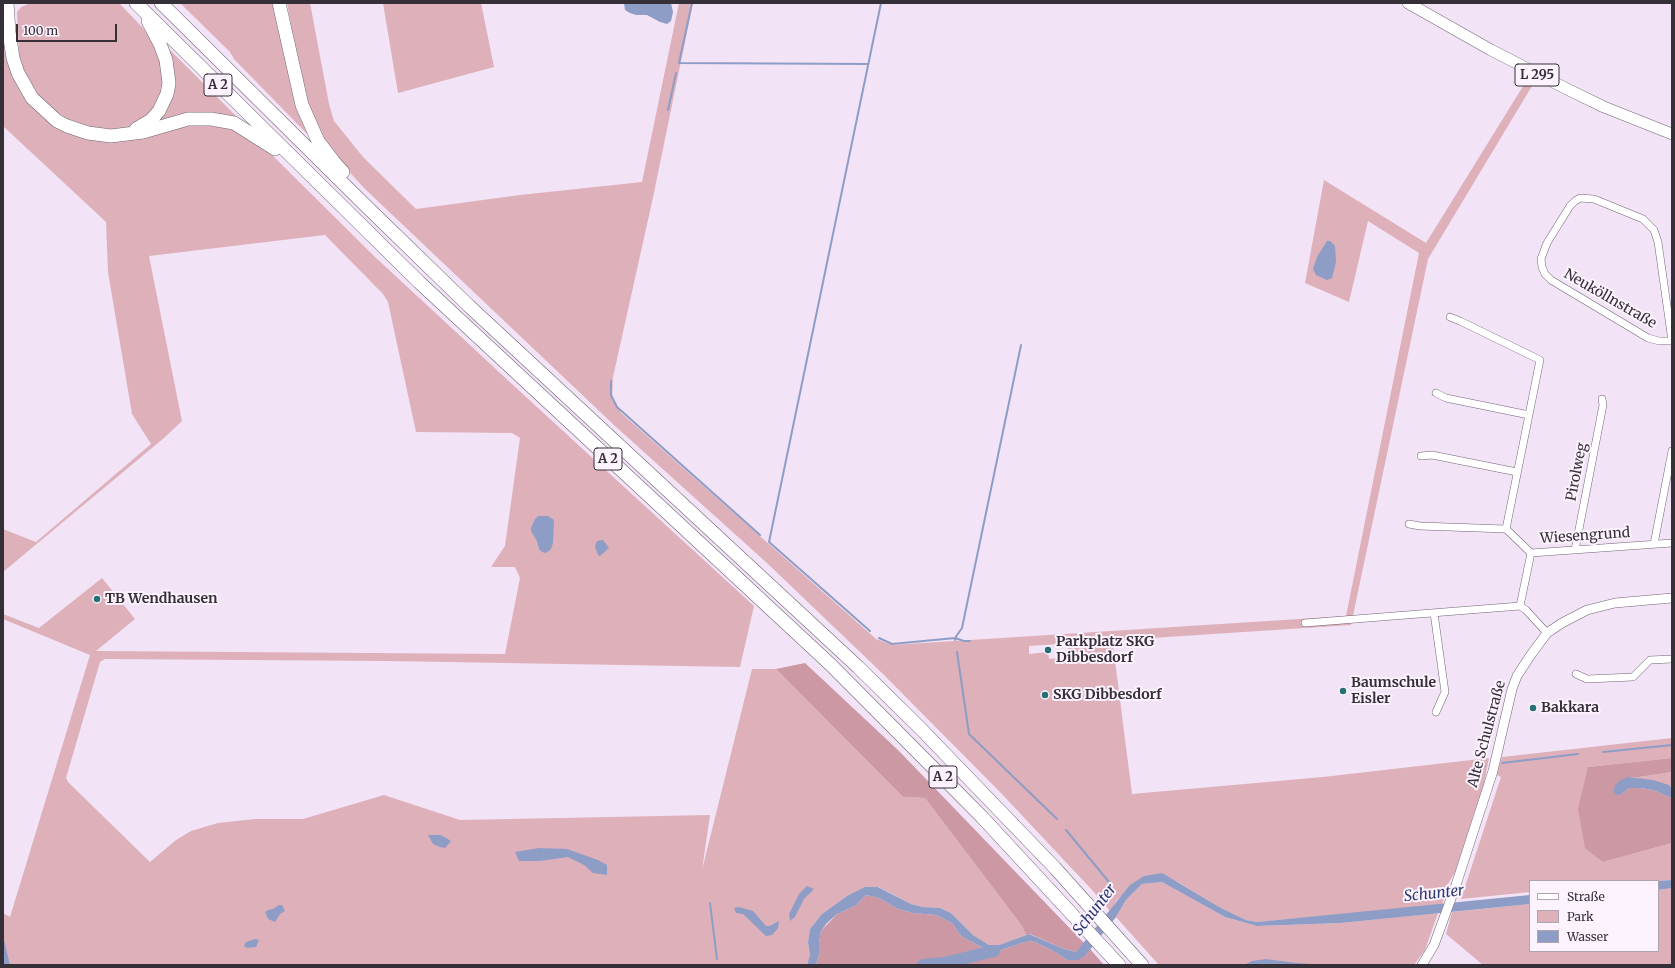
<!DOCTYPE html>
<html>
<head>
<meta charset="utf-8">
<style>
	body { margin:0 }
	#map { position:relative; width:1675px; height:968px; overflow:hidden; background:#f2e3f7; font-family:Merriweather,serif }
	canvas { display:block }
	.frame { position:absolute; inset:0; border:4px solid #353037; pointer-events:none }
	.legend { position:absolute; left:1529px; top:880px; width:130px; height:72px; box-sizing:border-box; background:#fcf3ff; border:1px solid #aca5af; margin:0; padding:5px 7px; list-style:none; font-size:12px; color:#353037 }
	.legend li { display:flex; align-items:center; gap:8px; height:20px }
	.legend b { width:20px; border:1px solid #aca5af }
	.scale { position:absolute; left:16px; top:24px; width:101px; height:18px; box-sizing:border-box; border:2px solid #353037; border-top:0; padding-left:5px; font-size:12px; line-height:14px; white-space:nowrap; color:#353037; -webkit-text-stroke:3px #fcf3ff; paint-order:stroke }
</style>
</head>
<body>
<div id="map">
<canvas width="1675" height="968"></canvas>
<div class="frame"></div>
<ul class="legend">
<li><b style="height:5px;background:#fff"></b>Straße</li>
<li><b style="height:11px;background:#deb0b9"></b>Park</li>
<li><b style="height:11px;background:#8e9dc5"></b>Wasser</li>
</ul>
<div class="scale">100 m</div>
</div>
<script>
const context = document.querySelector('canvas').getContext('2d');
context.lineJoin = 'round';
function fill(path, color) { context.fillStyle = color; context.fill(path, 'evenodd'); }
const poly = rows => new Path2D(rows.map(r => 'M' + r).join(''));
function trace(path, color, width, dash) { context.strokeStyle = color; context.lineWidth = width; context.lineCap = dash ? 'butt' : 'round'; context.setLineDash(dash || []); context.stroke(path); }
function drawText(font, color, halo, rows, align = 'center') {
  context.font = font + ' Merriweather,serif'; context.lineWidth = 4; context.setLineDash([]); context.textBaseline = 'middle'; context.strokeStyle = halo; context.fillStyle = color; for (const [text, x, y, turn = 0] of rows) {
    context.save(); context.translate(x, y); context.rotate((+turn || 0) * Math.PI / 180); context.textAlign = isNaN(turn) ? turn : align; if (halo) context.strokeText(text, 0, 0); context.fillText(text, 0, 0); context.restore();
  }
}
fill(poly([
	[31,3,119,3,143,28,156,47,162,61,164,80,159,106,141,123,126,128,109,130,90,127,71,121,54,110,36,93,23,71,19,56,17,12,21,7],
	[180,3,273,3,316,143,234,59,230,52],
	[287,3,310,3,329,104,334,121,363,157,416,209,520,195,642,182,679,3,693,3,652,202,613,377,612,397,621,413,876,639,892,645,1346,616,1419,253,1368,221,1349,302,1305,283,1324,180,1426,243,1525,83,1532,86,1428,259,1351,625,1029,646,1029,654,1048,652,1049,659,1068,657,1068,647,1113,645,1132,794,1323,777,1489,758,1484,783,1455,872,1448,884,1442,905,1257,922,1246,920,1221,908,1176,881,1144,876,1117,900,1110,911,1093,891,1000,792,882,673,768,564,614,425,364,188,334,155,315,127,306,105],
	[383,3,481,3,494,67,398,93],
	[3,35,10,67,74,133,182,124,211,126,232,129,246,137,271,154,375,257,526,397,754,606,740,667,388,661,105,659,100,662,66,778,68,782,150,862,176,840,191,831,218,823,255,819,303,819,384,795,460,820,710,815,702,870,752,669,776,669,903,797,925,798,1022,926,1026,935,999,945,989,945,973,935,951,913,940,908,923,907,911,904,879,887,847,896,822,914,810,929,808,942,810,955,807,965,3,965,3,913,10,917,90,655,3,619,3,614,39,628,102,578,135,619,96,651,505,654,520,578,515,567,491,567,505,546,520,438,512,433,416,432,388,302,383,294,325,235,149,256,182,421,164,438,3,572,3,529,36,542,151,444,132,414,108,272,106,222,3,126],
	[165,45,243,123,229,117,213,113,197,112,179,115,153,124,164,113],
	[1672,738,1672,758,1588,767,1603,862,1672,843,1672,880,1658,881,1530,881,1530,892,1461,899,1501,777,1497,775,1502,757],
	[1672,772,1672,786,1669,786,1672,788,1672,798,1628,777,1639,777],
	[1162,882,1225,917,1257,926,1341,923,1438,913,1425,950,1414,965,1159,965,1116,917,1126,900,1142,884],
	[1672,888,1672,965,1483,965,1446,934,1452,912,1530,904,1530,951,1658,951,1658,890]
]), '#deb0b9');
fill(poly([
	[805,663,899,751,1084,943,1076,952,1064,949,1030,934,1026,935,1022,926,925,798,903,797,776,669],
	[1672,758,1672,772,1639,777,1628,777,1622,794,1629,788,1640,788,1653,790,1672,798,1672,843,1603,862,1585,848,1578,809,1588,767],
	[866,895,879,898,898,909,913,913,936,915,952,923,961,936,992,953,1025,942,1033,941,1057,953,1067,960,1085,956,1090,949,1104,965,816,965,819,954,819,943,821,931,837,914,855,906]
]), '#cb98a3');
fill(poly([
	[624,3,671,3,673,12,671,21,667,24,660,22,647,15,636,15,630,13,625,10],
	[1327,241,1330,241,1335,246,1336,262,1332,278,1327,280,1316,275,1313,269,1317,257],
	[538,516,548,516,554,520,553,543,551,549,546,553,542,552,539,549,537,541,531,531,531,528,535,519],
	[601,540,603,540,609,548,600,556,598,555,595,547,597,541],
	[1628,777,1653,780,1669,785,1672,788,1672,798,1653,790,1640,788,1629,788,1622,794,1616,795,1613,791,1615,786,1619,781],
	[428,835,441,835,451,841,445,848,440,847,433,844],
	[539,848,567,849,598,860,607,865,607,875,593,873,584,865,568,857,540,861,519,861,515,852],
	[1162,873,1221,908,1246,920,1257,922,1530,895,1530,904,1341,923,1257,926,1225,917,1162,882,1142,884,1126,900,1116,917,1085,956,1078,960,1067,960,1057,953,1033,941,1025,942,992,953,961,936,952,923,936,915,913,913,898,909,879,898,866,895,855,906,837,914,827,923,821,931,819,943,819,954,816,965,807,965,810,955,808,942,810,929,822,914,847,896,865,887,878,887,911,904,923,907,940,908,951,913,973,935,989,945,999,945,1029,934,1064,949,1076,952,1130,885,1144,876],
	[1672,880,1672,888,1658,890,1658,881],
	[807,886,814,889,804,899,795,917,790,921,789,914,799,894],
	[279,905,282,905,285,911,280,914,275,922,268,919,265,912,268,910,273,909],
	[739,907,753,911,766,926,770,926,779,921,778,928,772,935,766,936,743,914,736,913,734,908],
	[3,939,4,940,10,965,4,965,3,962],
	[255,939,259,940,256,947,247,948,244,946,246,942],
	[1266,959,1296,963,1327,965,1244,965,1252,961]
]), '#8e9dc5');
trace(poly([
	[692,3,679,63,868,64],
	[668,110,676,73],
	[611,381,611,395,617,407,760,535],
	[870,631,769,542,881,3],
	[879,638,892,644,955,638,964,641,970,641],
	[955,640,955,638,962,628,1021,345],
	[957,652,969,734,1057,819],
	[1603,752,1672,745],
	[1502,763,1578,754],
	[1479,767,1485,766],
	[1066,830,1109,882],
	[710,903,717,959]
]), '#8e9dc5', 2);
trace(poly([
	[923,965,944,963,994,951]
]), '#8e9dc5', 12);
const minor = poly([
	[1450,317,1460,321,1540,360,1506,529],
	[1672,341,1658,242,1654,230,1643,219,1594,199,1580,198,1575,201,1570,206,1547,243,1541,259,1542,267,1545,274,1551,280,1648,338,1659,341,1672,341],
	[1436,393,1446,398,1529,415],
	[1421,456,1432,455,1517,472],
	[1409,524,1420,526,1506,529,1531,553],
	[1654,544,1672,451],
	[1575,550,1603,405,1602,399],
	[1520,606,1531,553,1672,543],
	[1434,613,1445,692,1436,712],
	[1305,623,1520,606,1526,610,1547,633],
	[1576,674,1587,679,1633,677,1650,660,1672,659]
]);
const tertiary = poly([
	[1422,965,1434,945,1456,885,1493,771,1512,689,1517,676,1530,656,1547,633,1562,623,1587,610,1615,603,1672,598]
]);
const primary = poly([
	[1408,3,1491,50,1567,89,1604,107,1672,134]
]);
const motorway = poly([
	[7,3,9,32,13,58,18,73,32,98,57,121,67,126,88,133,111,136,143,132,188,119,211,119,234,123,275,149],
	[136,3,419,282,831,665,982,817,1119,965],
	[161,3,366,206,469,306,858,667,921,729,1055,868,1142,965],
	[279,3,302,105,318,141,334,162,343,172],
	[136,129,151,120,159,111,167,94,169,83,166,60,160,44,148,21]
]);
trace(minor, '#706474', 8);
trace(tertiary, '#706474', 10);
trace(primary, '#706474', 12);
trace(motorway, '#706474', 14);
trace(minor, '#fff', 7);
trace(tertiary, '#fff', 9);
trace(primary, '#fff', 11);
trace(motorway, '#fff', 13);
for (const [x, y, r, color] of [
	[97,599,4,"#257072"],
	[1048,650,4,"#257072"],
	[1343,691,4,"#257072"],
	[1045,695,4,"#257072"],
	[1533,708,4,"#257072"]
]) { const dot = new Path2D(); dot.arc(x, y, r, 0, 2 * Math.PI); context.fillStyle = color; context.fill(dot); trace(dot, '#fcf3ff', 1.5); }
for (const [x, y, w] of [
	[1537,75,44],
	[218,85,28],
	[608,459,28],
	[943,777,28]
]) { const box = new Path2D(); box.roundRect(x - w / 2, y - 11, w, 22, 3); context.fillStyle = '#fcf3ff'; context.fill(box); trace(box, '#353037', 1); }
drawText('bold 13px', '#353037', null, [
	["L 295",1537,75],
	["A 2",218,85],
	["A 2",608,459],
	["A 2",943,777]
]);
drawText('14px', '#353037', '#fcf3ff', [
	["Neuköllnstraße",1610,299,30],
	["Pirolweg",1577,472,-79],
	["Wiesengrund",1585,536,-4],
	["Alte Schulstraße",1487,734,-75]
]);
drawText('bold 14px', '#353037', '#fcf3ff', [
	["TB Wendhausen",105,599],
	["Parkplatz SKG",1056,642],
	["Dibbesdorf",1056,658],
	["Baumschule",1351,683],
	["Eisler",1351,699],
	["SKG Dibbesdorf",1053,695],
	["Bakkara",1541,708]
], 'left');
drawText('italic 15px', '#2b3a6f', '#fcf3ff', [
	["Schunter",1434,894,-6],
	["Schunter",1095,910,-52]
]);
</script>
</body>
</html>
